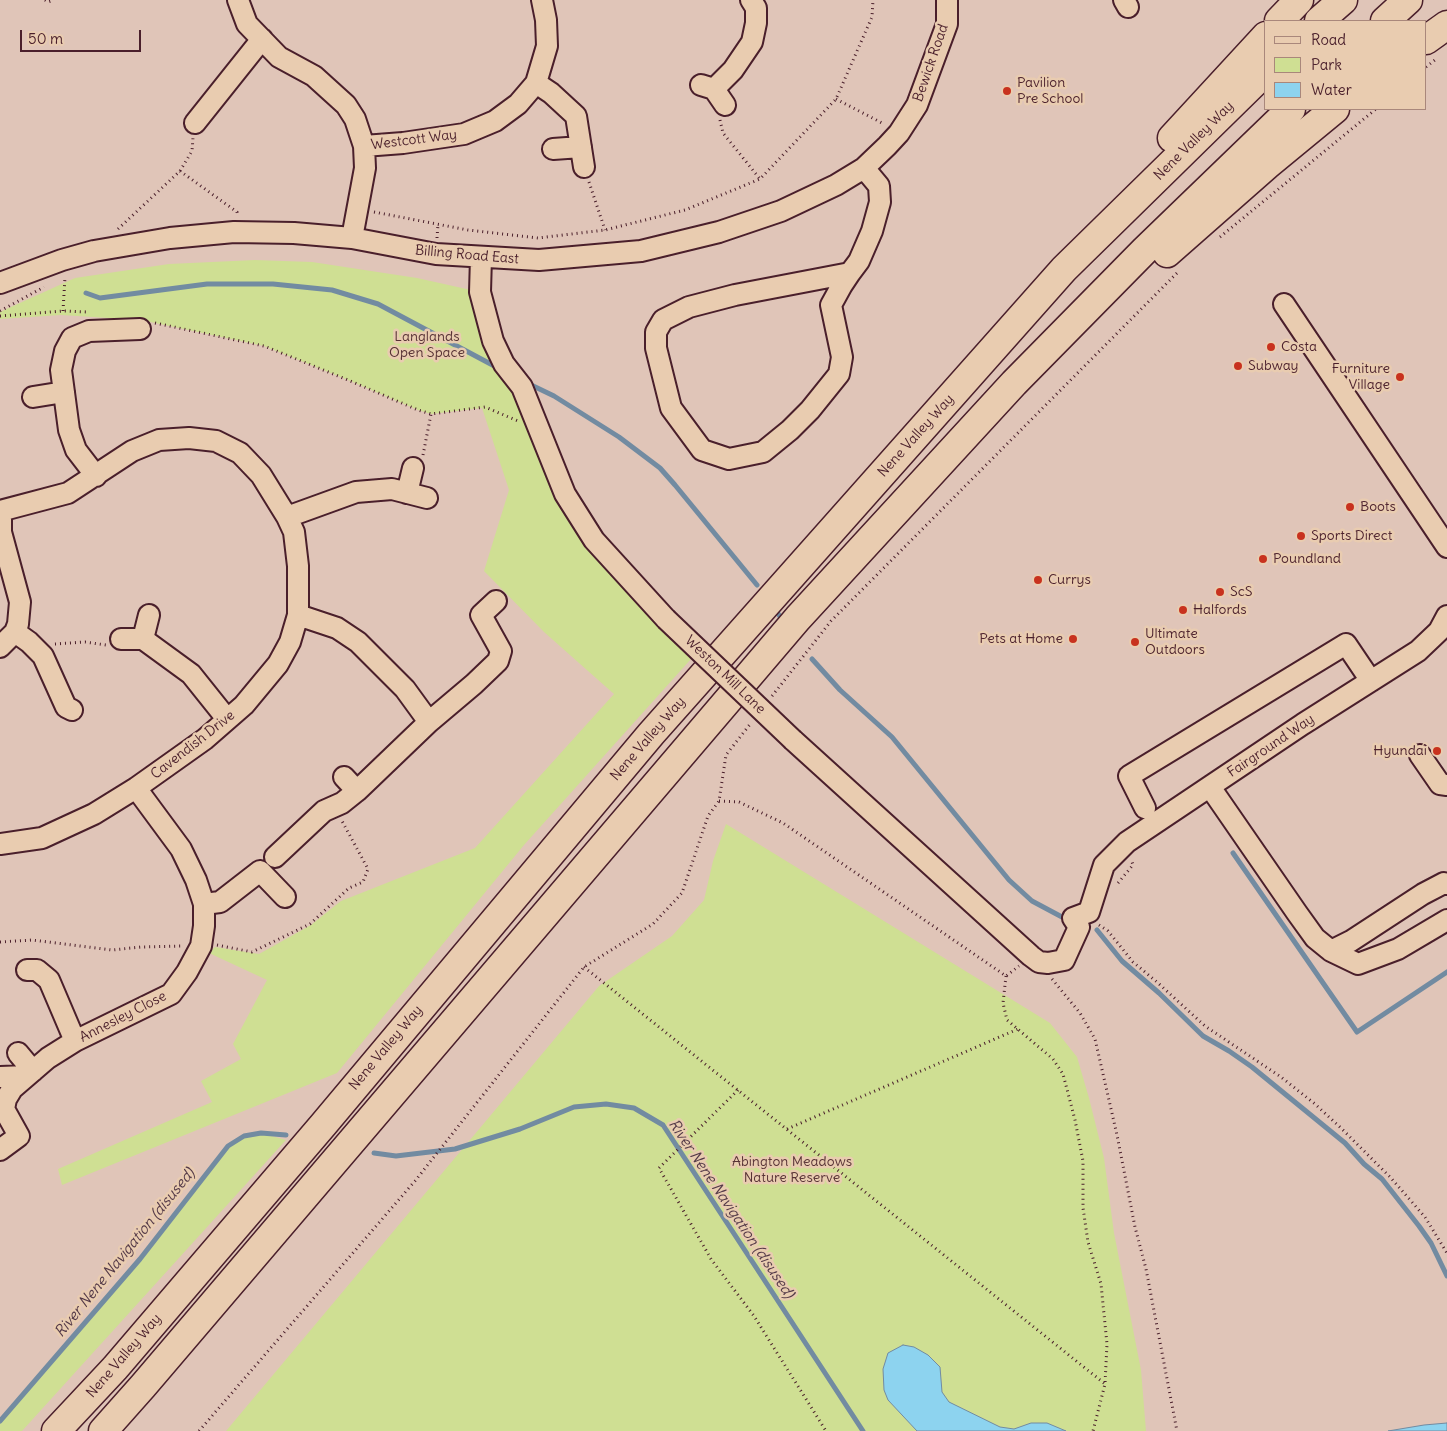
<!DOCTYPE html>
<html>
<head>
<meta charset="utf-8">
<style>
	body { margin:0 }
	#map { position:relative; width:1447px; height:1431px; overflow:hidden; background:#e0c5b8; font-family:Delius,sans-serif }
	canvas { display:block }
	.legend { position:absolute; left:1264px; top:20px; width:162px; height:90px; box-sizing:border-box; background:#e9ccb0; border:1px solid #a9877b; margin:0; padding:6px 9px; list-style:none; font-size:15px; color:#4a1f2b }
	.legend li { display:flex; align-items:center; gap:10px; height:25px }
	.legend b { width:25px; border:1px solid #a9877b }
	.scale { position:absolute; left:20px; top:30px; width:121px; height:22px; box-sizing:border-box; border:2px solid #4a1f2b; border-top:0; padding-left:6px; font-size:15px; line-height:18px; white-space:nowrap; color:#4a1f2b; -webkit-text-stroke:4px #e9ccb0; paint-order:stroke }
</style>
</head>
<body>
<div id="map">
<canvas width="1447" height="1431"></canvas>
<ul class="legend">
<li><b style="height:6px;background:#e9ccb0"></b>Road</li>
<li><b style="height:14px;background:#cfdf93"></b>Park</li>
<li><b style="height:14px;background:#8dd3ef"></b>Water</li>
</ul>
<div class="scale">50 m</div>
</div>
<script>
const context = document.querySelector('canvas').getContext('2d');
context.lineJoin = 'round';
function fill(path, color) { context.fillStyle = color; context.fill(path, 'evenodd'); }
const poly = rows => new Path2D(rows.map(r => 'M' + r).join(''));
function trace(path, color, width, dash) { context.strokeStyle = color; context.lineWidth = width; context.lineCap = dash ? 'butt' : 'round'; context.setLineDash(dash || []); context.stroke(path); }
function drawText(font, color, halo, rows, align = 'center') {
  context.font = font + ' Delius,sans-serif'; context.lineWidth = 5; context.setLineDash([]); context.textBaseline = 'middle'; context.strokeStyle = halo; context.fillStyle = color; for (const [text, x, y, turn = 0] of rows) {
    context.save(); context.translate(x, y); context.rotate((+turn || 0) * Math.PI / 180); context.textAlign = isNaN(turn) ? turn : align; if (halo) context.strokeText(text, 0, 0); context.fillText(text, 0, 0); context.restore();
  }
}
fill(poly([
	[255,260,312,262,417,278,480,292,594,540,655,622,691,659,524,845,337,1073,62,1185,58,1169,212,1102,201,1081,241,1059,233,1044,267,980,209,953,215,947,259,954,311,925,341,901,475,848,614,694,544,632,484,571,509,490,482,408,431,414,418,410,348,380,264,346,141,320,61,315,0,319,0,312,75,278,169,264],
	[726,824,1050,1023,1077,1057,1089,1098,1104,1158,1114,1233,1141,1370,1146,1431,226,1431,599,986,672,936,704,900,713,861],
	[261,1133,286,1140,22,1431,0,1431,0,1421,140,1259,228,1146,244,1136]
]), '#cfdf93');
const water = poly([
	[903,1345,914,1347,928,1355,940,1367,942,1392,949,1402,1000,1427,1014,1429,1031,1423,1047,1423,1066,1431,917,1431,888,1400,884,1390,883,1369,888,1353,903,1345],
	[1447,1423,1447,1431,1388,1431,1424,1425,1447,1423]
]);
fill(water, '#8dd3ef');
trace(water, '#728ba1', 1);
trace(poly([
	[86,293,100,298,207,284,273,284,332,290,378,304,500,369],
	[527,383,554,396,619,437,660,468,675,485,757,585],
	[776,611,782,619],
	[812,659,840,690,892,737,1009,880,1032,901,1062,917],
	[1233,853,1357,1032,1447,972],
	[1097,930,1122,961,1159,993,1203,1036,1229,1051,1252,1067,1345,1143,1364,1164,1382,1179,1419,1226,1431,1243,1447,1276],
	[374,1153,396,1156,455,1149,520,1129,574,1107,606,1104,634,1108,663,1125,863,1431],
	[0,1421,140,1259,228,1146,244,1136,261,1133,286,1135]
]), '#728ba1', 5);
const minor = poly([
	[238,0,247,24,279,57,314,76,346,105,355,119,364,146,365,168,352,238],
	[1124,0,1128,7],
	[536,83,551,93,576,116,584,167],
	[701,85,714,89,725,105],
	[714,89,733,70,752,42,756,23,756,8,751,0],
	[195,123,262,39],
	[364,146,403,143,464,134,495,121,518,104,536,83,547,46,546,20,542,0],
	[553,149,581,147],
	[481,257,480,292,493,341,504,364,522,387,565,494,594,540,666,619],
	[850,273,735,295,689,307,663,320,656,332,656,348,671,408,702,450,729,459,763,452,790,430,810,410,839,374,842,357,831,305,842,285,850,273,859,261,872,231,880,202,879,186,864,168],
	[0,283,62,260,94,251,170,238,234,232,294,233,352,238,436,254,539,260,641,251,719,232,781,211,836,185,864,168,887,146,899,133,917,105,947,24,947,0],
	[1284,304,1447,547],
	[33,397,64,392],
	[96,476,76,450,69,430,61,370,65,351,72,338,89,331,140,329],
	[407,493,413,468],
	[0,511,68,493,132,451,159,440,189,438,216,441,240,453,261,475,287,517,294,532,298,566,298,615,290,642,278,664,244,705,205,739,136,788,94,814,42,838,0,844],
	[287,517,356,492,392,489,427,498],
	[298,615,337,628,358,642,405,689,429,722,474,684,498,661,501,651,481,615,496,601],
	[15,632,29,642,43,656,66,707,72,710],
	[121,639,143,639,191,674,227,719],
	[143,639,149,615],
	[0,647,15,632,18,624,20,602,1,532,1,511],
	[793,740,1031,956,1039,962,1048,963,1064,960,1079,927,1073,918,1089,912,1104,865,1127,842,1303,724,1418,651,1439,631,1447,616],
	[1420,755,1440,784,1447,785],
	[344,777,357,791],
	[1210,787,1297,913,1315,938,1331,951,1358,964,1398,949,1447,920],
	[1145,808,1129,776,1346,644,1371,681],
	[275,857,324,811,342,803,357,791,429,722],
	[204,904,220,902,260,871,285,897],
	[1331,951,1351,941,1423,894,1444,883,1447,884],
	[27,970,37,970,49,980,75,1041],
	[18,1053,33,1071],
	[0,1077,27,1076],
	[0,1150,19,1136,4,1109,6,1099,12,1089,48,1058,75,1041,171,994,187,972,201,946,204,926,204,904,196,880,181,849,136,788]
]);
const highway = poly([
	[1279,21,1299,0],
	[1319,21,1343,0],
	[1385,21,1408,0],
	[1426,40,1447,25],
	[1172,138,1266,36],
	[1167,253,1267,165,1335,109],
	[56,1431,115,1368,323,1125,651,734,1064,269,1266,71],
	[103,1431,143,1386,798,618,1014,383,1145,250,1291,109]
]);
trace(minor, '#4a1f2b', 24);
trace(highway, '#4a1f2b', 31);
trace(poly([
	[45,0,48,2,54,0],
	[1426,67,1435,60],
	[836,99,884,124],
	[720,120,723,133,760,179],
	[180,171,237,212,237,214],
	[589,182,605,230],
	[374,212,468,230,538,238,605,230,685,210,760,179,836,99,872,17,873,0],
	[118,229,180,171,192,151,193,138],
	[1220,237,1376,109],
	[437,238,438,224],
	[0,311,44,287],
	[63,311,65,277],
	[0,316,63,311,88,312],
	[155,323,264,346,348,380,418,410,431,414,485,407,518,421],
	[423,455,431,414],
	[55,644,85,642,106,645],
	[772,696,831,621,1177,273],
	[719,801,739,802,783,823,1006,976,1019,966],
	[1118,883,1133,865,1132,862],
	[1099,925,1108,931,1133,962,1157,982,1205,1026,1281,1077,1315,1104,1342,1129,1390,1177,1425,1217,1447,1253],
	[0,942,32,940,112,950,141,947,181,946],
	[217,945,252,952,310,924,349,888,363,882,368,869,342,821],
	[584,967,1105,1384],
	[1006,976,1003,1003,1007,1020,1053,1059,1063,1074,1075,1120,1083,1161,1083,1208,1088,1242,1101,1284,1107,1344,1105,1384,1093,1431],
	[1052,979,1080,1013,1095,1039,1117,1135,1135,1227,1146,1269,1177,1431],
	[738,1090,659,1168,711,1259,754,1316,826,1431],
	[787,1129,1018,1029],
	[199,1431,415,1181,584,967,653,924,682,893,708,816,719,801,726,755,751,723]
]), '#4a1f2b', 3, [1, 4]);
trace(minor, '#e9ccb0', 20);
trace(highway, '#e9ccb0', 28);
const minorBridge = poly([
	[666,619,793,740]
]);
trace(minorBridge, '#4a1f2b', 24, []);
trace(minorBridge, '#e9ccb0', 20);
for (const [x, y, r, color] of [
	[1007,91,5,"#c8321e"],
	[1271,347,5,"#c8321e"],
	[1238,366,5,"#c8321e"],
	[1400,377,5,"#c8321e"],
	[1350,507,5,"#c8321e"],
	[1301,536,5,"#c8321e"],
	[1263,559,5,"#c8321e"],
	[1038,580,5,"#c8321e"],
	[1220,592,5,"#c8321e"],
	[1183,610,5,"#c8321e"],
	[1073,639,5,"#c8321e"],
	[1135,642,5,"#c8321e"],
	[1437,751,5,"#c8321e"]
]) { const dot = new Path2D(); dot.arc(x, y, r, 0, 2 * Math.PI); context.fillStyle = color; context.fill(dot); trace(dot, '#e9ccb0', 2); }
drawText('14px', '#4a1f2b', '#e9ccb0', [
	["Bewick Road",931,63,-71],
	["Westcott Way",414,140,-7],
	["Nene Valley Way",1194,141,-45],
	["Billing Road East",467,255,5],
	["Nene Valley Way",916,436,-48],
	["Weston Mill Lane",725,675,44],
	["Nene Valley Way",648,739,-49],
	["Cavendish Drive",193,745,-38],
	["Fairground Way",1271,746,-34],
	["Annesley Close",123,1017,-27],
	["Nene Valley Way",386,1048,-50],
	["Nene Valley Way",124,1356,-49]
]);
drawText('14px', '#4a1f2b', '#e9ccb0', [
	["Pavilion",1017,83],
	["Pre School",1017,99],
	["Costa",1281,347],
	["Subway",1248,366],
	["Furniture",1390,369,"right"],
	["Village",1390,385,"right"],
	["Boots",1360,507],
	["Sports Direct",1311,536],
	["Poundland",1273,559],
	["Currys",1048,580],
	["ScS",1230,592],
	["Halfords",1193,610],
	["Ultimate",1145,634],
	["Outdoors",1145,650],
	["Pets at Home",1063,639,"right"],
	["Hyundai",1427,751,"right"]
], 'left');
drawText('14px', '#573235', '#e9ccb0', [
	["Langlands",427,337],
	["Open Space",427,353],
	["Abington Meadows",792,1162],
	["Nature Reserve",792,1178]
]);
drawText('italic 15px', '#543a48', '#e9ccb0', [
	["River Nene Navigation (disused)",731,1209,56],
	["River Nene Navigation (disused)",125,1253,-51]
]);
</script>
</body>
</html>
